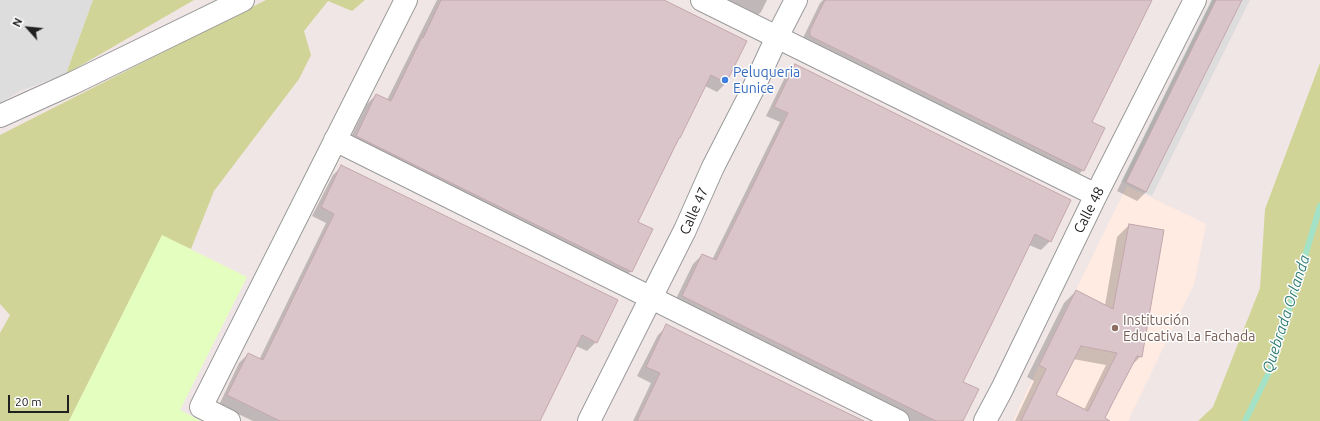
<!DOCTYPE html>
<html>
<head>
<meta charset="utf-8">
<style>
	body { margin:0 }
	#map { position:relative; width:1320px; height:421px; overflow:hidden; background:#f1e6e6; font-family:Ubuntu,sans-serif }
	canvas { display:block }
	.north { position:absolute; left:8px; top:8px; width:40px; height:40px; -webkit-text-stroke:3px #fff; paint-order:stroke; rotate:297deg; font-size:11px; font-weight:700; line-height:16px; text-align:center; color:#202020 }
	.north::after { content:''; display:block; margin:auto; width:14px; height:18px; background:#202020; clip-path:polygon(50% 0,100% 100%,50% 72%,0 100%) }
	.scale { position:absolute; left:8px; top:395px; width:61px; height:18px; box-sizing:border-box; border:2px solid #202020; border-top:0; padding-left:5px; font-size:12px; line-height:14px; white-space:nowrap; color:#202020; -webkit-text-stroke:3px #fff; paint-order:stroke }
</style>
</head>
<body>
<div id="map">
<canvas width="1320" height="421"></canvas>
<div class="north">N</div>
<div class="scale">20 m</div>
</div>
<script>
const context = document.querySelector('canvas').getContext('2d');
context.lineJoin = 'round';
function fill(path, color) { context.fillStyle = color; context.fill(path, 'evenodd'); }
const poly = rows => new Path2D(rows.map(r => 'M' + r).join(''));
function trace(path, color, width, dash) { context.strokeStyle = color; context.lineWidth = width; context.lineCap = dash ? 'butt' : 'round'; context.setLineDash(dash || []); context.stroke(path); }
function drawText(font, color, halo, rows, align = 'center') {
  context.font = font + ' Ubuntu,sans-serif'; context.lineWidth = 3; context.setLineDash([]); context.textBaseline = 'middle'; context.strokeStyle = halo; context.fillStyle = color; for (const [text, x, y, turn = 0] of rows) {
    context.save(); context.translate(x, y); context.rotate((+turn || 0) * Math.PI / 180); context.textAlign = isNaN(turn) ? turn : align; if (halo) context.strokeText(text, 0, 0); context.fillText(text, 0, 0); context.restore();
  }
}
fill(poly([
	[0,0,93,0,66,74,20,91,0,103],
	[1211,0,1250,0,1152,196,1121,181]
]), '#deddde');
fill(poly([
	[1127,186,1206,224,1194,284,1128,421,1013,421,1039,365]
]), '#ffebe1');
fill(poly([
	[93,0,194,0,66,74],
	[266,0,365,0,352,11,328,1,304,31,311,55,299,79,214,191,191,249,162,236,69,421,0,421,0,333,10,315,0,304,0,135],
	[1320,63,1320,421,1198,421,1213,407,1260,288,1265,209]
]), '#d1d497');
fill(poly([
	[162,235,247,277,180,410,201,421,69,421]
]), '#e4fec0');
fill(poly([
	[437,0,662,0,726,83,717,92,705,86,637,223,631,271,622,280,347,145,367,104,376,95,387,100],
	[709,0,767,0,761,12,752,21],
	[823,0,1151,0,1090,122,1083,170,1074,179,802,40,820,3],
	[1212,0,1241,0,1146,192,1137,201,1117,191],
	[795,66,1050,241,1041,250,1029,245,962,382,962,421,909,421,673,305,693,264,702,255,712,260,780,122,766,116,786,75],
	[342,166,596,342,587,351,576,346,539,421,253,421,219,405,239,363,248,354,259,360,326,223,312,216,333,175],
	[1129,225,1141,356,1130,367,1103,421,1015,421,1034,381,1027,377,1064,303,1076,291,1105,305,1117,237],
	[1073,359,1106,365,1084,410,1055,396],
	[667,326,861,421,633,421,651,383,637,376,658,335]
]), '#0003');
trace(poly([
	[1245,421,1272,366,1320,206]
]), '#a3e2c7', 6);
const building = poly([
	[441,0,664,0,747,41,726,83,711,75,680,138,679,138,638,222,653,229,632,272,356,136,376,94,391,101,422,37,423,38,441,0],
	[825,0,1152,0,1092,122,1105,128,1084,171,810,36,810,30,825,0],
	[1216,0,1242,0,1146,192,1126,182,1216,0],
	[795,64,1071,200,1051,242,1035,234,994,319,963,382,979,389,963,421,936,421,682,296,702,254,716,260,757,177,788,113,774,107,795,64],
	[341,165,618,300,597,343,582,335,540,421,280,421,227,395,248,353,263,360,334,214,321,207,341,165],
	[1129,224,1164,230,1142,357,1137,356,1113,402,1105,418,1110,421,1021,421,1046,369,1039,365,1076,290,1113,309,1129,224],
	[1081,346,1117,353,1088,411,1056,395,1081,346],
	[666,324,812,396,864,421,637,421,660,373,646,367,666,324]
]);
fill(building, '#d9c5ca');
trace(building, '#c4a7ad', 1);
const minor = poly([
	[702,0,1096,195],
	[0,116,73,83,243,0],
	[335,140,898,421],
	[229,421,201,407,406,0],
	[589,421,685,230,713,167,753,89,777,37,796,0],
	[985,421,1002,389,1096,195,1195,0]
]);
trace(minor, '#9a9a9a', 24);
trace(minor, '#fff', 22);
for (const [x, y, r, color] of [
	[725,80,4,"#3f7fe0"],
	[1115,328,4,"#8d6e63"]
]) { const dot = new Path2D(); dot.arc(x, y, r, 0, 2 * Math.PI); context.fillStyle = color; context.fill(dot); trace(dot, '#fff', 1.5); }
drawText('14px', '#366cbe', '#fff', [
	["Peluqueria",733,72],
	["Eunice",733,88]
], 'left');
drawText('14px', '#202020', '#fff', [
	["Calle 48",1089,210,-63],
	["Calle 47",694,211,-66]
]);
drawText('14px', '#785e54', '#fff', [
	["Institución",1123,320],
	["Educativa La Fachada",1123,336]
], 'left');
drawText('italic 15px', '#327e72', '#fff', [
	["Quebrada Orlanda",1286,314,-72]
]);
</script>
</body>
</html>
